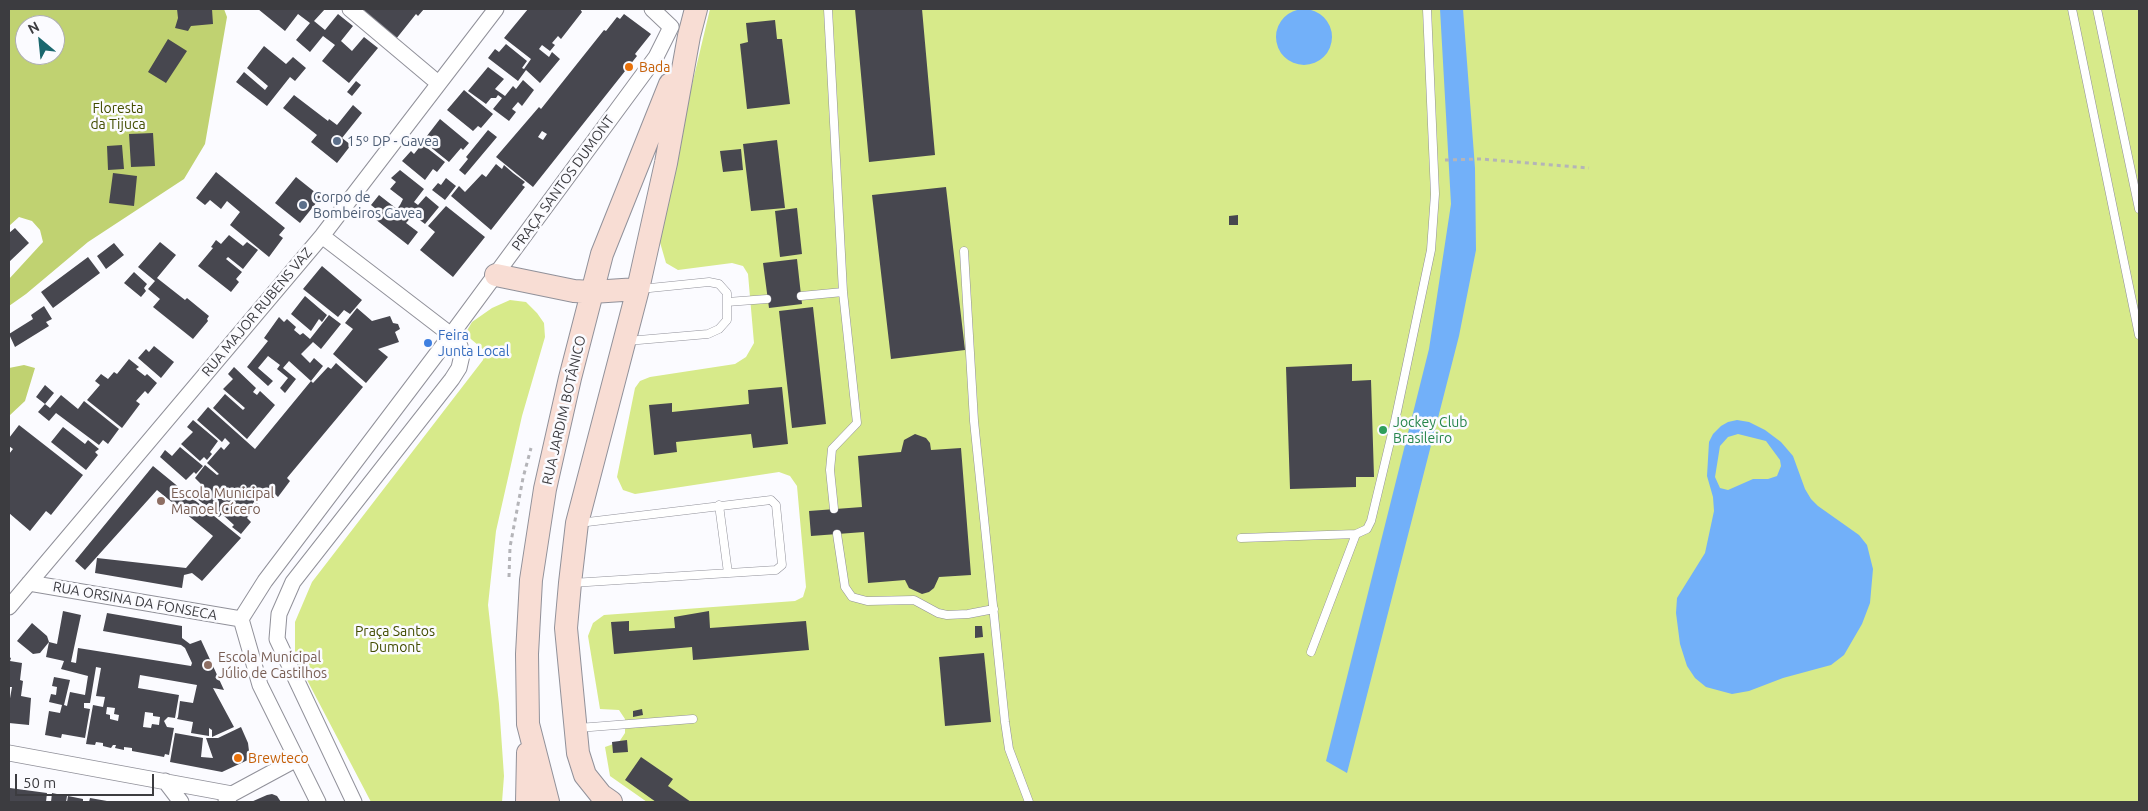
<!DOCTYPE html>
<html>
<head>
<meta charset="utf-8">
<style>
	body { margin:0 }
	#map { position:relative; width:2148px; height:811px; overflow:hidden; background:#fbfbff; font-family:Ubuntu,sans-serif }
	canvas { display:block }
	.frame { position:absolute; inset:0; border:10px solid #3c3c40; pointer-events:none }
	.north { position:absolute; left:15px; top:15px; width:50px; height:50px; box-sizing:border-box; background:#fbfbff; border:1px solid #afafb3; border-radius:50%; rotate:332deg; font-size:14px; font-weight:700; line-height:20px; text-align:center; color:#3c3c40 }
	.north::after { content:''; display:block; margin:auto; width:18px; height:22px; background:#1a676e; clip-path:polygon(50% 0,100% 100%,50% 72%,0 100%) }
	.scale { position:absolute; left:15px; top:774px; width:139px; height:22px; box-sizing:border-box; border:2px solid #3c3c40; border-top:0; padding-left:6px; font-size:15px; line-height:18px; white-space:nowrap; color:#3c3c40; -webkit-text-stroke:4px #fbfbff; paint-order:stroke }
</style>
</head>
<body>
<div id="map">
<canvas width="2148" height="811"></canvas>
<div class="frame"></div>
<div class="north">N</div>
<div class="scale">50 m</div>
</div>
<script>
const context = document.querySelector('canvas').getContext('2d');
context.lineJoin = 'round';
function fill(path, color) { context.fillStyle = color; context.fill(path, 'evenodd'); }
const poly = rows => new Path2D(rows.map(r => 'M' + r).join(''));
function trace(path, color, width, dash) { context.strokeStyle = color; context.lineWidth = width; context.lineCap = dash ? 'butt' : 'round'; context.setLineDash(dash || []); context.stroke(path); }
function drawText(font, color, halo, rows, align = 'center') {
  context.font = font + ' Ubuntu,sans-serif'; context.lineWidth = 5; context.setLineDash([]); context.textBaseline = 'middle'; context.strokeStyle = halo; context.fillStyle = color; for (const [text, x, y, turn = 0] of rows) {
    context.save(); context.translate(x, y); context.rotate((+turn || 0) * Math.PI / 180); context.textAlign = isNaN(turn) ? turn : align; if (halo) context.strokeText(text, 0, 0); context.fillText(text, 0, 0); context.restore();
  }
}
fill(poly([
	[710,9,2139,9,2139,802,647,802,610,776,605,747,619,742,625,733,625,719,619,710,600,709,588,636,593,623,604,615,795,601,803,597,806,587,797,486,790,476,779,472,635,494,623,490,617,477,635,388,640,381,650,377,735,364,746,357,754,343,748,274,743,266,732,263,678,270,666,263,657,232],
	[510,300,526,302,537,313,544,323,545,337,522,416,496,531,488,605,499,704,504,776,502,802,371,802,295,657,295,622,312,582,483,360,485,351,465,334,472,322,492,308]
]), '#d7ea8a');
fill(poly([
	[9,9,224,9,227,17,205,144,184,179,88,242,26,294,9,306,9,279,43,242,40,230,32,221,19,217,9,226],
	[25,25,55,25,55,55,25,55],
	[24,365,35,368,25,401,9,416,9,368]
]), '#c0d271');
fill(poly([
	'1276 37a28 28 0 1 1 56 0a28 28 0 1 1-56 0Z',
	[1440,9,1463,9,1475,168,1476,250,1459,336,1347,773,1326,761,1429,349,1451,204],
	[1737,420,1749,422,1765,430,1781,442,1793,456,1805,489,1811,499,1818,506,1859,535,1867,545,1873,569,1870,603,1862,624,1844,655,1831,665,1783,678,1749,691,1732,694,1706,687,1695,678,1687,666,1680,644,1676,613,1677,598,1705,553,1714,511,1713,497,1707,476,1709,442,1713,434,1721,426,1728,422],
	[1738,434,1766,441,1780,460,1781,466,1777,476,1768,479,1753,479,1728,490,1720,488,1715,477,1720,446,1728,437]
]), '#72b0f9');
fill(poly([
	[177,9,212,9,213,24,191,26,188,31,175,28,178,18],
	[258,9,325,9,314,21,325,30,338,14,353,26,341,41,352,51,364,37,378,48,349,83,322,61,335,45,323,36,310,52,296,40,310,23,298,14,285,31],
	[359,9,424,9,418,16,416,14,396,39],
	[528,9,580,9,582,12,561,39,558,36,552,43,555,45,550,51,542,45,539,49,549,57,552,52,560,59,540,83,526,70,518,81,488,58,495,49,499,52,506,44,527,61,522,68,524,69,531,59,504,38],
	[855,9,922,9,935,155,869,162],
	[624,14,651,34,635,54,637,56,533,187,496,157,539,107,541,109,604,30,606,31,617,17,620,19],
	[542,131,547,134,543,140,538,137],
	[775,20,777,39,782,39,790,104,747,109,740,44,748,42,746,23],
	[168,39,187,51,166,83,148,72],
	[264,46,286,64,293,57,306,68,295,81,290,77,267,106,236,82,244,72,265,90,268,86,247,68],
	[488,67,504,79,495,89,505,96,513,86,516,89,523,80,534,90,522,106,518,102,512,109,516,112,509,121,493,109,502,98,498,95,496,98,491,98,486,104,468,91],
	[356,81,361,85,352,96,347,92],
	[464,90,493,114,481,128,478,126,473,131,447,110],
	[294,95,328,121,329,119,337,125,353,105,362,113,342,138,351,145,337,163,311,142,317,135,283,108],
	[440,119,469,143,463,150,461,148,449,162,423,141],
	[488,130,497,137,465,175,459,170,468,159,466,157],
	[153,133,155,166,131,167,129,134],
	[777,140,785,208,751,211,743,144],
	[422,144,445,162,437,172,433,169,425,180,402,161,411,151,414,154],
	[122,145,124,169,108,170,107,146],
	[741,149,743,170,723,172,720,151],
	[496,164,502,169,504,165,513,173,525,182,522,185,525,187,491,230,451,196,459,186,465,192,482,174,486,177],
	[400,170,424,189,414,202,418,205,426,196,439,207,425,224,413,215,406,223,418,232,408,245,370,215,376,209,371,205,379,195,397,209,400,205,403,199,390,189,396,182,391,178],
	[216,172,285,228,279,235,283,238,269,257,230,225,240,212,227,201,221,209,210,200,205,205,196,198],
	[113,173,137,176,134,206,109,203],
	[296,177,321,197,300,223,275,203],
	[446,178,456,186,445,200,432,190,438,183,441,185],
	[946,187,965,350,891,359,872,195],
	[446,206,485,237,453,277,420,250,435,232,428,226],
	[797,208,802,254,780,257,775,211],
	[1238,215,1238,225,1229,225,1229,216],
	[15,228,29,243,9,262,9,233],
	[229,235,243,246,247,242,258,250,243,269,228,257,226,259,242,272,236,279,239,282,231,292,198,266,213,248,211,247,216,240,221,244],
	[160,242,176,255,157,278,185,300,187,298,209,316,207,319,208,321,193,339,153,307,160,299,148,289,155,281,138,267],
	[114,243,124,255,106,269,97,256],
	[88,257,100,273,53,308,41,292],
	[797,259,802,304,769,308,763,263],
	[322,266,362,300,350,314,344,310,338,317,303,289],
	[134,272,147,284,144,288,146,291,141,297,124,283],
	[305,296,327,315,322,322,319,319,311,331,291,314],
	[44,306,52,319,46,322,49,326,15,347,9,334,33,319,31,315],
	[813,307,826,424,792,428,779,311],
	[357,308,372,321,390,316,393,323,398,324,400,329,395,332,399,342,378,349,388,357,366,383,333,354,353,329,345,323],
	[329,315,341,324,321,349,313,342,301,354,310,363,314,358,323,366,311,381,289,361,283,368,296,379,285,393,280,388,288,378,277,369,280,365,268,356,258,368,273,381,268,386,247,367,268,341,264,338,279,317,284,322,287,319,296,327,294,330,300,335,303,333,310,339],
	[154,346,174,362,161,378,138,358,146,349,149,352],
	[129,359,139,367,136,369,145,376,147,374,157,383,148,394,145,391,136,401,140,404,122,428,87,400,100,385,95,381,101,374,108,379,114,372,117,374],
	[336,363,363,387,287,478,290,481,278,497,275,494,272,498,266,493,257,504,254,502,250,507,253,510,247,518,251,522,241,534,232,527,234,525,222,514,219,517,211,510,214,507,209,503,206,506,196,498,199,494,197,492,201,487,205,490,206,489,195,478,205,465,217,475,219,474,207,463,221,447,224,450,230,443,225,438,222,442,197,420,208,407,255,449,311,381,313,383,328,367,331,369],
	[1352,364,1352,381,1371,380,1374,477,1356,477,1356,487,1290,489,1286,367],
	[234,367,256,388,253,392,257,395,260,391,275,405,247,439,213,408,225,394,243,410,245,408,223,389,233,379,228,374],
	[45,385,54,393,45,404,50,408,61,395,78,409,84,401,119,429,108,444,103,440,99,445,56,413,49,421,38,412,45,404,36,397],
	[782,387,788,444,753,448,751,434,676,442,677,452,654,455,649,405,672,403,672,412,749,404,748,390],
	[193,420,218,441,210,452,212,454,207,460,204,457,200,461,181,444,193,432,187,427],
	[19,425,83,475,51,515,46,511,30,531,9,513,9,454,13,449,9,446,9,438],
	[63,427,85,444,88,440,99,449,95,452,98,455,86,470,51,442],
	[915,434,926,438,930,443,931,450,961,448,971,575,939,577,934,588,929,592,922,594,909,588,905,580,868,583,864,532,811,536,809,511,862,507,858,456,901,452,904,440],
	[180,447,203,466,196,474,194,472,186,480,160,457,165,450,172,456],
	[153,466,241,538,202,581,192,573,184,575,182,588,95,573,97,558,186,568,213,536,157,490,85,570,75,561],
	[63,611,81,615,71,662,76,663,78,648,191,666,192,663,185,648,181,645,103,631,107,613,182,626,182,638,190,644,201,640,224,690,213,688,234,727,212,737,212,730,209,728,209,736,191,733,193,722,177,719,178,717,180,701,193,703,197,685,140,675,138,688,179,695,175,718,168,717,164,721,167,727,174,728,169,755,165,754,164,757,132,751,132,748,124,747,124,750,115,748,116,745,113,745,111,748,103,746,103,743,96,742,95,745,86,744,93,705,103,707,105,697,96,696,101,668,96,667,90,703,84,703,84,708,90,709,85,738,62,734,61,738,45,735,49,711,60,713,62,705,49,702,51,694,56,695,57,687,52,686,54,677,70,680,64,705,67,706,70,692,85,695,88,676,61,669,64,661,46,657,49,642,57,644],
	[107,707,115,708,114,714,119,715,118,721,110,719,110,715,106,714],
	[145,712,153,713,153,716,160,717,159,725,152,724,151,728,143,727],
	[709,611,710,628,806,621,809,650,693,660,692,647,614,654,611,622,629,621,629,631,675,628,674,617],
	[32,623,47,636,49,642,40,653,33,654,17,641],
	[975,626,982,626,983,637,975,638],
	[984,653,991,722,945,726,939,657],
	[9,657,11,658,10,661,22,663,20,680,23,681,21,696,31,698,29,725,9,723,9,704,12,687,9,687],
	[642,709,643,715,633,717,633,711],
	[241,727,248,743,250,759,222,772,170,762,175,733,203,738,201,757,213,758,206,738,218,738],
	[627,740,628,752,613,753,612,742],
	[641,757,673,779,668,786,691,802,656,802,625,780],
	[10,788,47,793,46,802,9,802],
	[52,793,67,796,66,802,51,802],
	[272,794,277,796,281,802,251,802,267,795],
	[68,796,83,799,83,802,67,802],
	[90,798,107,801,107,802,89,802]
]), '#47474f');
const lane = poly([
	[828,9,843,292,857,423,832,449,830,470,834,509],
	[2072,9,2139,335],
	[2097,9,2139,209],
	[964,251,974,421,1005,722,1009,749,1029,802],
	[801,296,843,292],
	[727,302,767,299],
	[627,341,708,334,719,329,727,320,727,293,719,284,709,282,640,289],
	[719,505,728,573],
	[837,534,845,587,852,597,867,601,914,600,938,613,947,615,968,614,994,609],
	[1241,538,1356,534,1367,529,1371,521,1395,421,1431,250,1435,194,1427,9],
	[572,583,776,570,782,565,776,505,771,500,579,523],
	[1311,652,1356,534],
	[578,728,693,719]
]);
const street = poly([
	[350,9,438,83],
	[322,236,451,335,460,346,462,355,459,368,452,379,293,582,279,614,277,639,354,802],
	[29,583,241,619],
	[9,607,322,236,496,9],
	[9,753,232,794],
	[165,781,181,802],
	[226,800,232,794,295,760],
	[318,802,260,685,241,619,265,581,451,335,656,57,671,27,652,9]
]);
const secondary = poly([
	[496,275,574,291,592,292,638,289],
	[527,802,528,753],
	[548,802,528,724,527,654,531,580,545,489,570,378,602,254,670,84],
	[611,802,601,795,585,775,578,753,566,628,570,583,577,523,638,289,666,163,689,36,696,9]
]);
trace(lane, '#91919a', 9);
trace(street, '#91919a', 17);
trace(secondary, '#91919a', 24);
trace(poly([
	[1445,160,1481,159,1589,168],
	[509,577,510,547,523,478,531,448]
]), '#b4b4b8', 3, [4, 4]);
trace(lane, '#fff', 8);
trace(street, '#fff', 15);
trace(secondary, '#f8ddd4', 22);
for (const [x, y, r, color] of [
	[629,67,5,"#e8710a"],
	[337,141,5,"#5c6f8a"],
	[303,205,5,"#5c6f8a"],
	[428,343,5,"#3f7fe0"],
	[1383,430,5,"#2e9e5b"],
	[161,501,5,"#8d6e63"],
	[208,665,5,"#8d6e63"],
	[238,758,5,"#e8710a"]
]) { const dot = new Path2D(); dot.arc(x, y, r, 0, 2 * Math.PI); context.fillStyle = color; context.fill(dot); trace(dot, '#fbfbff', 2); }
drawText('14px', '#c56008', '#fbfbff', [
	["Bada",639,67],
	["Brewteco",248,758]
], 'left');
drawText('14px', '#424c00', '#fbfbff', [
	["Floresta",118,108],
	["da Tijuca",118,124],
	["Praça Santos",395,631],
	["Dumont",395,647]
]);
drawText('14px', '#4e5e75', '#fbfbff', [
	["15º DP - Gavea",347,141],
	["Corpo de",313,197],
	["Bombeiros Gavea",313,213]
], 'left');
drawText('14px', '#3c3c40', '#fbfbff', [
	["PRAÇA SANTOS DUMONT",563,183,-54],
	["RUA MAJOR RUBENS VAZ",257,312,-50],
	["RUA JARDIM BOTÂNICO",564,410,-77],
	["RUA ORSINA DA FONSECA",135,601,10]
]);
drawText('14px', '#366cbe', '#fbfbff', [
	["Feira",438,335],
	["Junta Local",438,351]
], 'left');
drawText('14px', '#27864d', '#fbfbff', [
	["Jockey Club",1393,422],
	["Brasileiro",1393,438]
], 'left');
drawText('14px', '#785e54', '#fbfbff', [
	["Escola Municipal",171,493],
	["Manoel Cícero",171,509],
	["Escola Municipal",218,657],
	["Júlio de Castilhos",218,673]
], 'left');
</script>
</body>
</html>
